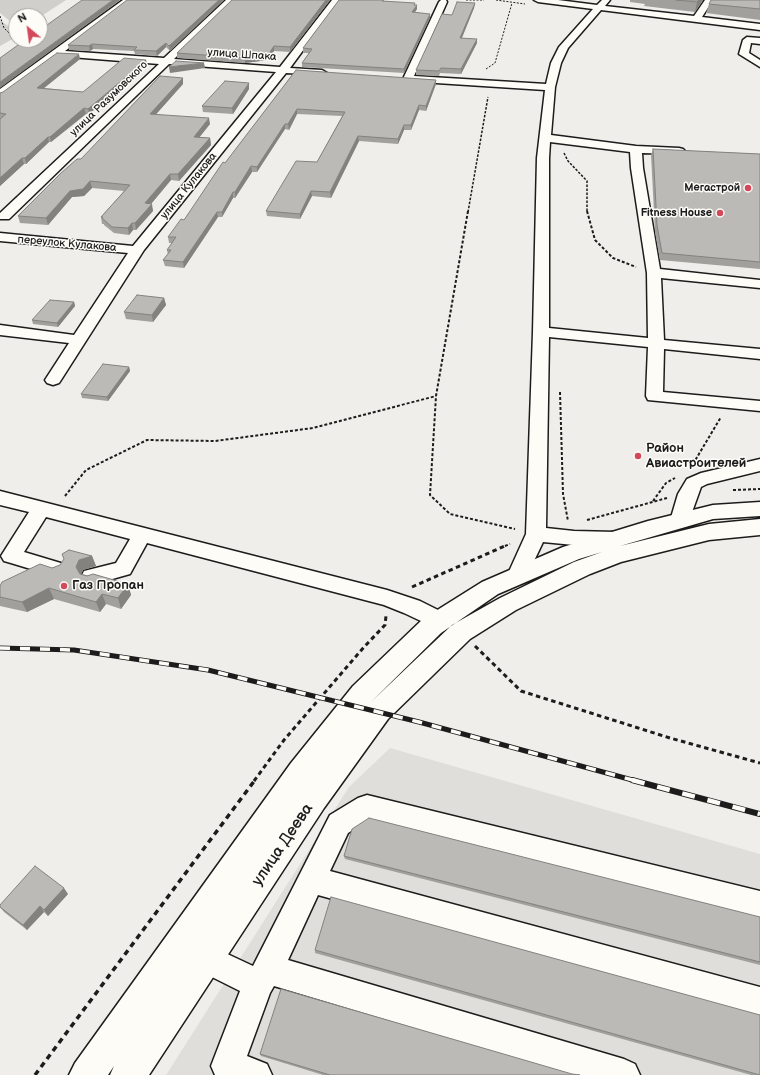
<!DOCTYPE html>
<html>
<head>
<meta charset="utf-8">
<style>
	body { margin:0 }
	#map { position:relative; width:760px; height:1075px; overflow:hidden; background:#f0eeea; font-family:"Balsamiq Sans",sans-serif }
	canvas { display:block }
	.north { position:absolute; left:8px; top:8px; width:40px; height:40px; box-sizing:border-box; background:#fdfcf7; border:1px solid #a3a29f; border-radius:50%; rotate:331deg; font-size:11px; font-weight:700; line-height:16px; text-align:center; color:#1c1c1c }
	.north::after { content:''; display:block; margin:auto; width:14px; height:18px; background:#d1495b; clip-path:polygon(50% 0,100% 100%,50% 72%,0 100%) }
</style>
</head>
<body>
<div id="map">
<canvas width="760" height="1075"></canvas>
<div class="north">N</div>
</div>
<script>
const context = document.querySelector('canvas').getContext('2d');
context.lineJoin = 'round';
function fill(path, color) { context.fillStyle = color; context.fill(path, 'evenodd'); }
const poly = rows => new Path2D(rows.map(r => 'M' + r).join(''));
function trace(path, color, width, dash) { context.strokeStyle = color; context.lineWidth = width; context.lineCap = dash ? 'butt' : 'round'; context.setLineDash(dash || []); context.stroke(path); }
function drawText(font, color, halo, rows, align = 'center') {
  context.font = font + ' "Balsamiq Sans",sans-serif'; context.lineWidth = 3; context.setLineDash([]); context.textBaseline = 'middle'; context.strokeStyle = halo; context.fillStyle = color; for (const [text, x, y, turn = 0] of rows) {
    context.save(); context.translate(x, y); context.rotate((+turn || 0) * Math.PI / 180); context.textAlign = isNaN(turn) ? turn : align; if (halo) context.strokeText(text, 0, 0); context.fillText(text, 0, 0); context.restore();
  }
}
fill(poly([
	[390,748,760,854,760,1075,166,1075,349,787]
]), '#e0deda');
fill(poly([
	[0,0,66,0,40,17,16,16,16,26,0,13],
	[0,20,16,32,16,37,0,46]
]), '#d0cfcc');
const minor = poly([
	[123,0,132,0,65,51,164,58,226,0,235,0,174,59,280,67,332,0,340,0,290,68,322,70,327,73,325,75,286,73,144,250,61,380,59,383,53,385,47,383,45,380,69,343,0,335,0,325,74,335,128,253,0,241,0,233,133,246,276,72,169,64,9,219,0,219,0,213,159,64,58,56,4,96,0,97,0,89,123,0],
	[441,0,446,0,447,2,414,76,546,84,551,63,559,47,593,9,538,2,534,0,558,0,597,5,602,0,610,0,605,6,694,16,705,0,713,0,702,17,760,24,760,30,601,10,568,48,561,63,555,87,551,135,636,146,679,148,683,149,685,151,683,153,679,154,642,153,643,168,660,269,760,280,760,288,661,278,664,340,760,349,760,359,664,349,663,392,760,401,760,411,648,400,646,396,648,347,549,337,546,528,574,531,616,532,623,534,626,539,623,544,616,546,574,545,543,542,524,582,517,584,510,582,507,576,526,534,533,332,537,158,545,90,405,81,403,79,439,2,441,0],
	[550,142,630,152,631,168,647,273,648,338,549,328,549,158,550,142],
	[747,37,760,38,760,44,751,43,749,53,760,60,760,67,739,54,743,40,747,37],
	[760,459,760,471,707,484,701,487,687,526,680,528,673,526,670,521,678,494,687,479,701,473,760,459],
	[0,491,387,590,420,601,448,615,451,621,448,627,440,630,404,613,384,605,147,543,130,574,91,585,84,583,81,577,84,571,116,563,130,539,46,517,24,552,64,564,67,569,64,574,57,577,11,563,4,561,1,556,29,512,0,505,0,491],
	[367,795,760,891,760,919,369,820,348,833,330,871,760,987,760,1017,318,895,288,960,624,1059,635,1064,640,1075,571,1075,274,986,270,993,247,1056,267,1064,272,1075,215,1075,211,1066,240,991,196,969,191,959,196,949,206,944,253,966,330,815,358,798,367,795]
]);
const major = poly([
	[760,502,760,516,713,519,620,546,709,524,760,519,760,535,709,540,621,562,590,574,516,610,470,639,388,719,324,808,149,1075,110,1075,114,1066,108,1075,69,1075,75,1063,291,763,353,686,423,619,482,582,563,547,648,521,713,505,760,502],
	[602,552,574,562,500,598,452,625,371,702,441,633,498,594,579,559,602,552]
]);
trace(minor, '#1c1c1c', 3);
trace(major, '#1c1c1c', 3);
trace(poly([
	[466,0,484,0],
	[496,0,525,4],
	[0,16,4,28,9,33],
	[486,69,495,63,512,3]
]), '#1c1c1c', 1, [2, 1.5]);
trace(poly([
	[564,153,568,161,587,181,587,212],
	[468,212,488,97]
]), '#1c1c1c', 1.5, [2.5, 1.5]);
trace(poly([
	[468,211,436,396,430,495,450,514,515,529],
	[587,211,595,240,613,258,636,267],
	[560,392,563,494,568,521],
	[693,464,721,417],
	[733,490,760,489],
	[65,496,86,470,147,440,215,441,313,428,436,396],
	[653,501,666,483,675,478],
	[587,520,667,498],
	[505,546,510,544]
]), '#1c1c1c', 2, [3, 2]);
trace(poly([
	[412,587,507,545],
	[475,646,521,691,670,738,760,763],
	[254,781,284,740,364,647,385,625,386,616]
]), '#1c1c1c', 3, [4.5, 3.5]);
trace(poly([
	[35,1075,255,780]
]), '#1c1c1c', 3.5, [5.5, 4.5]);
fill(minor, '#fdfcf7');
fill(major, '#fdfcf7');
const railFar1 = poly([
	[0,648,74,650,208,670,419,722,636,781]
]);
const rail = poly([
	[632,780,760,814]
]);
trace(railFar1, '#1c1c1c', 5);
trace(rail, '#1c1c1c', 6);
trace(railFar1, '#fdfcf7', 3.5, [10]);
trace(rail, '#fdfcf7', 4.5, [13]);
fill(poly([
	[224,0,170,51,166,47,157,56,135,54,134,51,93,49,90,51,69,50,68,45],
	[232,0,330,0,290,52,274,51,268,60,245,63,177,58,177,53],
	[339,0,384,0,384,1,415,5,417,9,414,13,430,18,404,73,302,67,302,63,309,53,303,53,303,48],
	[630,0,703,0,695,12,644,6,645,4,630,2],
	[760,0,760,20,706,13,709,4],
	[475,3,474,8,462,38,477,43,461,74,440,73,439,76,416,75,416,70,452,15],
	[80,59,44,88,83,92,146,60,147,65,89,114,86,114,51,142,49,142,26,164,24,164,0,186,0,93,3,92],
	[296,70,436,80,436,84,426,111,419,110,411,130,404,130,398,144,359,141,331,198,312,196,300,219,267,216,266,211,317,162,342,116,297,114,289,130,285,129,257,172,252,172,235,198,233,198,222,217,218,217,184,268,165,266,163,260,168,255,167,250,172,243,169,243,168,237,184,220,225,163],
	[183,78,183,84,156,114,210,124,199,137,210,138,211,145,179,181,171,180,151,204,153,211,136,230,133,230,129,235,114,233,104,225,104,224,102,224,101,217,124,191,92,188,84,196,72,197,48,225,20,223,18,216,81,159],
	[249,89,233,114,203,112,202,106],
	[653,149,760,154,760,269,660,260,655,232,651,155],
	[164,298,166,305,153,322,126,319,124,312],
	[74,302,75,306,58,327,33,324,32,320],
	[129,367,130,371,108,401,82,398,81,394],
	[92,556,96,566,83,570,81,574,128,584,131,595,121,609,106,604,100,612,54,599,27,612,0,606,0,586,52,568],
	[344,856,760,917,760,965,345,859],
	[68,894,48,916,44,912,27,930,4,912,0,907,0,905],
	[315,950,760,1075,751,1075,315,953],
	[260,1054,572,1074,580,1075,323,1075,261,1056]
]), '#a1a09d');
fill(poly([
	[113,0,120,0,0,88,0,82],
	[219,0,224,0,170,51,169,46],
	[326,0,330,0,290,52,290,47],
	[699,0,703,0,695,12,697,2],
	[475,3,474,8,460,42,460,38],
	[417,5,417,9,412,17,412,12],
	[430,14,430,18,404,73,404,69],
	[477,39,477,43,461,74,461,69],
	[166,43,166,47,157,56,156,51],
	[92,44,93,49,90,51,89,46],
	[274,46,274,51,268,60,245,63,245,58],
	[79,54,80,59,38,93,37,88],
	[146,60,147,65,89,114,88,109],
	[204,63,205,68,170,73,169,67],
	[183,78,183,84,151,120,150,114],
	[436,80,436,84,426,111,426,106],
	[249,83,249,89,233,114,232,108],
	[419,105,419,110,411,130,411,125],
	[84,108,86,114,51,142,50,137],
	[297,109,297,114,289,130,288,124],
	[209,118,210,124,195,143,194,137],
	[285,124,285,129,257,172,257,167],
	[404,125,404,130,398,144,398,139],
	[358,136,359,141,331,198,330,192],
	[48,137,49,142,26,164,25,158],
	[210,138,211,145,179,181,178,174],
	[22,158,24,164,0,186,0,178],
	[251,166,252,172,235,198,235,192],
	[170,174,171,180,146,210,145,203],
	[90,181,92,188,84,196,72,197,48,225,46,218,70,191],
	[311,191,312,196,300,219,300,214],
	[233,192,233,198,222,217,222,212],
	[152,204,153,211,136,230,135,223],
	[217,212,218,217,184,268,183,262],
	[132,223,133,230,129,235,128,228],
	[164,298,166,305,153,322,152,315],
	[74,302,75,306,58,327,57,323],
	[129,367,130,371,108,401,107,397],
	[92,556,96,566,83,570,80,578,76,567,79,560],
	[128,584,131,595,121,609,118,598],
	[49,588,54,599,27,612,22,602],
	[102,594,106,604,100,612,96,602],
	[64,888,68,894,48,916,44,910],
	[40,906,44,912,27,930,23,925]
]), '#83827f');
const building = poly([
	[82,0,113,0,0,82,0,58,25,40,40,40,40,30,82,0],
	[127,0,219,0,169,46,166,43,156,51,134,50,137,47,92,44,89,46,68,45,127,0],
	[232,0,326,0,290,47,274,46,268,55,245,58,177,53,232,0],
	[339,0,383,0,382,1,415,3,414,5,417,5,412,12,430,14,404,69,302,63,312,49,303,48,339,0],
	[676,0,699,0,697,2,676,0],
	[711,0,760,0,760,9,709,4,711,0],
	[457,2,475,3,460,38,477,39,461,69,441,68,439,71,416,70,442,14,452,15,457,2],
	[57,53,79,54,37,88,83,92,124,58,146,60,88,109,84,108,50,137,48,137,25,158,22,158,0,178,0,119,6,114,0,113,0,93,3,92,57,53],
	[176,61,204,63,169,67,176,61],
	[296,70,436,80,426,106,419,105,411,125,404,125,398,139,358,136,330,192,311,191,300,214,266,211,296,161,317,162,345,112,297,109,288,124,285,124,257,167,251,166,235,192,233,192,222,212,217,212,183,262,163,260,171,250,167,250,176,237,168,237,181,219,184,220,223,162,225,163,296,70],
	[160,76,183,78,150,114,209,118,194,137,210,138,178,174,170,174,145,203,152,204,135,223,132,223,128,228,112,227,102,218,103,217,101,217,130,185,90,181,83,189,70,191,46,218,18,216,61,173,77,159,81,159,160,76],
	[225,81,249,83,232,108,202,106,225,81],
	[653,149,760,154,760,262,662,253,657,225,653,149],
	[137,295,164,298,152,315,124,312,137,295],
	[50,300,74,302,57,323,32,320,50,300],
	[103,364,129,367,107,397,81,394,103,364],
	[69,550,92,556,79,560,76,567,80,574,87,576,93,574,128,584,118,598,102,594,96,602,49,588,22,602,0,597,0,586,2,582,40,564,52,568,60,565,64,559,62,554,69,550],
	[369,818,760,917,760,962,344,856,352,829,369,818],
	[35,866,64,888,44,910,40,906,23,925,0,907,0,905,35,866],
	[331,897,760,1015,760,1075,315,950,331,897],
	[281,989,572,1074,580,1075,330,1075,260,1054,281,989]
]);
fill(building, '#bbbab6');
trace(building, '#83827f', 1);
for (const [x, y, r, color] of [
	[748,188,4,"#d1495b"],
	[720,213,4,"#d1495b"],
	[638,456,4,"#d1495b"],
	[64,586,4,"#d1495b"]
]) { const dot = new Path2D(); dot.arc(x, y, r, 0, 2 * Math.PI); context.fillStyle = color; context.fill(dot); trace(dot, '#fdfcf7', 1.5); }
drawText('11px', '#1c1c1c', '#fdfcf7', [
	["улица Шпака",242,55,4],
	["улица Разумовского",109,99,-44],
	["улица Кулакова",189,186,-51],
	["переулок Кулакова",67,244,5]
]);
drawText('bold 11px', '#1c1c1c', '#fdfcf7', [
	["Мегастрой",740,188],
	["Fitness House",712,213]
], 'right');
drawText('bold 13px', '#1c1c1c', '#fdfcf7', [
	["Район",646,449],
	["Авиастроителей",646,464],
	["Газ Пропан",72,586]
], 'left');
drawText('16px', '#1c1c1c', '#fdfcf7', [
	["улица Деева",283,845,-56]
]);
</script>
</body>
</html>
